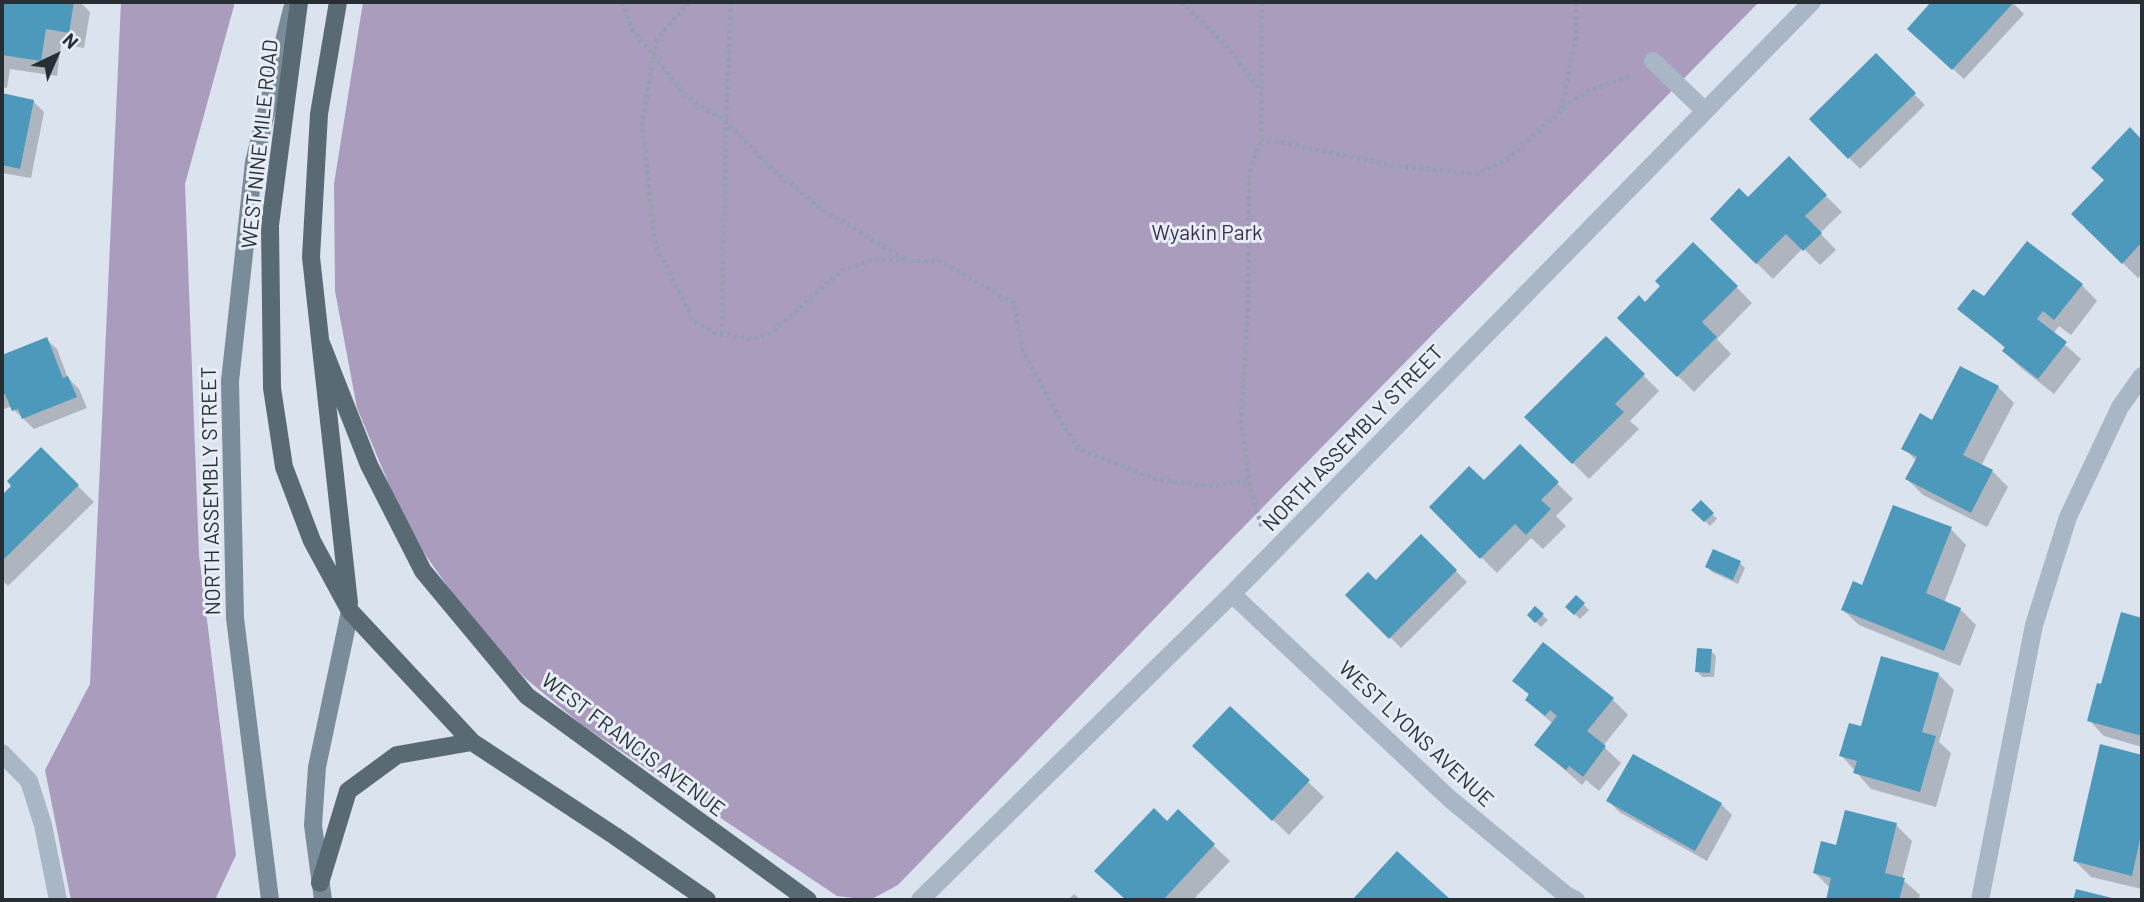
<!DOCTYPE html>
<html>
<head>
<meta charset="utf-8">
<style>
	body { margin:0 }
	#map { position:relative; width:2144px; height:902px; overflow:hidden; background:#dbe3ef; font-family:Barlow,sans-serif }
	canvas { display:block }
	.frame { position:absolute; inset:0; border:4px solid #282f34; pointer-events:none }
	.north { position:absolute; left:21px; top:21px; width:70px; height:70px; -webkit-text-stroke:5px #e7edf7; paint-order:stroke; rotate:44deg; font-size:19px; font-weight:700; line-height:28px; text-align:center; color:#282f34 }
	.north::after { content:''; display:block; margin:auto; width:24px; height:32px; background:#282f34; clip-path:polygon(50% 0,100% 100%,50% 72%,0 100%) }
</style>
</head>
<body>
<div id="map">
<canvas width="2144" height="902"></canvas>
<div class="frame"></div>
<div class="north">N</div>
</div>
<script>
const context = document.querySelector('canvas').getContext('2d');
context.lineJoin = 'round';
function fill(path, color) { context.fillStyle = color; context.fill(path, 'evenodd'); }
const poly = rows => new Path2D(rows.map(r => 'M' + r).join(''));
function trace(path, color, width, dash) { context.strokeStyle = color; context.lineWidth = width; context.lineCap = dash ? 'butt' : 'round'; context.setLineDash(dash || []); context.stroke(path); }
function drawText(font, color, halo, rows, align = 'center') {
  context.font = font + ' Barlow,sans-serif'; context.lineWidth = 6; context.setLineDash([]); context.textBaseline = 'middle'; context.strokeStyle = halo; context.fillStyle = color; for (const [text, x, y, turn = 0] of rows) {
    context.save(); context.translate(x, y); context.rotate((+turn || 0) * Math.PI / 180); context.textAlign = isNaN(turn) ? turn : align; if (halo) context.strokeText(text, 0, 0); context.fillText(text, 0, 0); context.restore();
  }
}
fill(poly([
	[121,2,235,2,185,184,199,555,236,855,215,900,71,900,45,770,90,684],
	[363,2,1759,2,1211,560,898,885,870,900,837,896,582,725,525,678,469,617,422,550,393,494,357,408,335,291,334,184]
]), '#a99cbd');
fill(poly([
	[2,2,80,2,90,12,84,48,61,44,57,76,10,69,7,88,2,87],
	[1934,2,2012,2,2024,14,1964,79,1909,29],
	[1876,56,1925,105,1860,169,1811,119],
	[2,95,33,101,44,112,31,178,2,173],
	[2130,130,2142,142,2142,274,2138,278,2073,214,2106,180],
	[1789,159,1842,212,1820,233,1836,250,1820,265,1803,248,1773,279,1712,219,1748,200],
	[1694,245,1752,303,1717,339,1731,354,1694,392,1620,318,1645,304,1663,286],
	[2082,285,2097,301,2071,335,2059,326,2053,334,2081,359,2054,394,2020,367,2004,351,2006,349,1960,309,1984,299],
	[1606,338,1659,391,1630,421,1639,429,1589,479,1527,417],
	[46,339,57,349,68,378,79,389,87,408,34,429,14,410,12,406,2,410,2,357],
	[1998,387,2014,403,1981,466,1992,471,2008,487,1987,527,1923,495,1907,479,1917,462,1904,448,1933,422],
	[1520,446,1573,499,1556,516,1566,526,1543,549,1531,538,1497,573,1431,507,1484,483],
	[41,450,94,502,8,586,2,580,2,499],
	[1701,502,1717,519,1710,526,1694,510],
	[1951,529,1966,545,1944,603,1960,609,1976,625,1960,666,1859,625,1843,610,1863,587],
	[1421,537,1467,582,1401,648,1348,595,1376,582],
	[1740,563,1745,568,1738,584,1712,572,1707,567],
	[1576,597,1589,610,1580,619,1567,607],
	[1535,609,1548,620,1541,627,1529,615],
	[2122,614,2142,620,2142,747,2104,736,2089,720,2102,686],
	[1711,651,1716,656,1714,677,1702,677,1697,671],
	[1938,674,1954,690,1939,742,1951,753,1936,807,1871,789,1841,755,1862,729],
	[1514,680,1612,699,1628,715,1603,746,1621,763,1599,791,1586,780,1582,785,1536,745,1553,724,1527,700,1530,696],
	[1230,708,1324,797,1289,835,1211,762],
	[2101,746,2142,756,2142,889,2091,877,2075,861],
	[1609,801,1721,804,1732,815,1707,861,1619,812],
	[1178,812,1230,861,1193,900,1127,900,1113,887],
	[1896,825,1912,841,1902,879,1920,895,1918,900,1827,900,1830,888,1815,873,1837,847],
	[1074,894,1081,900,1068,900]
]), '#0003');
fill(poly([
	[2,2,74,2,69,33,46,29,41,61,2,55],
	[1931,2,2014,2,1952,70,1907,29],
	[1876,53,1916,93,1848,159,1809,119],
	[2,93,34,100,20,169,2,165],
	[2130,127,2142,140,2142,242,2122,264,2071,214,2104,180,2091,168],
	[1789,156,1827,195,1805,216,1822,233,1803,251,1786,234,1756,264,1710,219,1739,188,1748,197],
	[2027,241,2083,284,2054,320,2043,311,2037,319,2067,342,2038,379,2002,351,2005,347,1957,309,1973,289,1984,296],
	[1693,242,1738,286,1702,322,1717,337,1677,377,1617,318,1639,295,1645,302,1660,286,1655,281],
	[1606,336,1645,374,1615,404,1624,412,1572,464,1524,417],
	[47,337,63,378,68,376,77,397,22,419,18,409,12,411,5,394,2,395,2,355],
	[1960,366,1999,386,1963,455,1993,470,1971,513,1905,479,1917,457,1901,449,1920,413,1932,420],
	[1520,444,1559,482,1541,500,1551,509,1526,535,1515,524,1480,559,1429,507,1469,466,1484,480],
	[41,447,79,485,2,561,2,495,11,486,7,481],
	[1701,500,1714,513,1704,522,1691,510],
	[1893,505,1952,527,1926,593,1961,608,1944,651,1841,610,1853,581,1862,585],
	[1421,534,1457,570,1389,639,1345,595,1368,572,1376,580],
	[1713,549,1741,561,1733,580,1705,567],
	[1576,595,1585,603,1574,615,1565,607],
	[1535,606,1544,614,1535,623,1527,615],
	[2121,612,2142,618,2142,736,2087,721,2097,683,2101,684],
	[1543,642,1614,698,1587,731,1606,746,1583,777,1569,766,1566,770,1534,745,1557,716,1550,710,1545,716,1525,700,1529,694,1512,681],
	[1697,648,1712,649,1710,673,1695,672],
	[1881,656,1939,673,1922,732,1936,736,1920,792,1853,773,1857,761,1839,756,1849,723,1861,726],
	[1230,706,1310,780,1272,821,1192,746],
	[2100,744,2142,755,2142,830,2132,876,2073,861],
	[1633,754,1722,803,1695,851,1606,801],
	[1154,808,1167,821,1178,809,1215,844,1163,900,1126,900,1094,871],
	[1845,810,1897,823,1885,873,1905,878,1899,900,1826,900,1831,878,1813,873,1821,841,1836,845],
	[1397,851,1451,900,1352,900],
	[2076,889,2116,899,2116,900,2073,900]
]), '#4d99bb');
trace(poly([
	[622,2,632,29,687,97,726,122,773,170,822,209,906,260],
	[689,2,657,40,642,121,655,244,694,321,715,333,753,339,771,333,841,271,872,260,940,261,1014,303,1022,349,1064,427,1079,449,1156,479,1207,486,1249,481],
	[1181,2,1228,47,1260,90],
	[1262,2,1261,138,1249,175,1248,308,1241,421,1250,489,1262,527],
	[1561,109,1576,38,1576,2],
	[1261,138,1395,166,1478,174,1506,160,1572,101,1589,91,1632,75],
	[722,334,726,122,731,2]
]), '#92a2b2', 4.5, [3.5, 3.5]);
trace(poly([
	[1653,61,1705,111],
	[2,753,29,781,43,825,58,900]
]), '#a8b6c6', 18);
trace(poly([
	[1232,594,1450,799,1566,895,1576,900],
	[920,900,1232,594,1812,2],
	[1980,900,2034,625,2068,517,2120,407,2142,376]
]), '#a8b6c6', 18);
trace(poly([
	[270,900,235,618,230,381,254,162,292,9],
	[323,900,313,825,317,767,350,611]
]), '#7a8c99', 18);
trace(poly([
	[299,2,270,225,272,388,284,467,312,541,350,611,472,742,615,836,707,900],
	[338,2,319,114,311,257,349,603],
	[321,343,369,465,423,571,527,696,808,900],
	[320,883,348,791,397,755,472,742]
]), '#5a6a74', 18);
drawText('21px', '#282f34', '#e7edf7', [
	["WEST NINE MILE ROAD",260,144,-84],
	["NORTH ASSEMBLY STREET",1353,438,-46],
	["NORTH ASSEMBLY STREET",211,491,-91],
	["WEST LYONS AVENUE",1416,734,43],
	["WEST FRANCIS AVENUE",633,745,37]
]);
drawText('21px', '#3c2d50', '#e7edf7', [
	["Wyakin Park",1207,233]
]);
</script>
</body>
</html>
